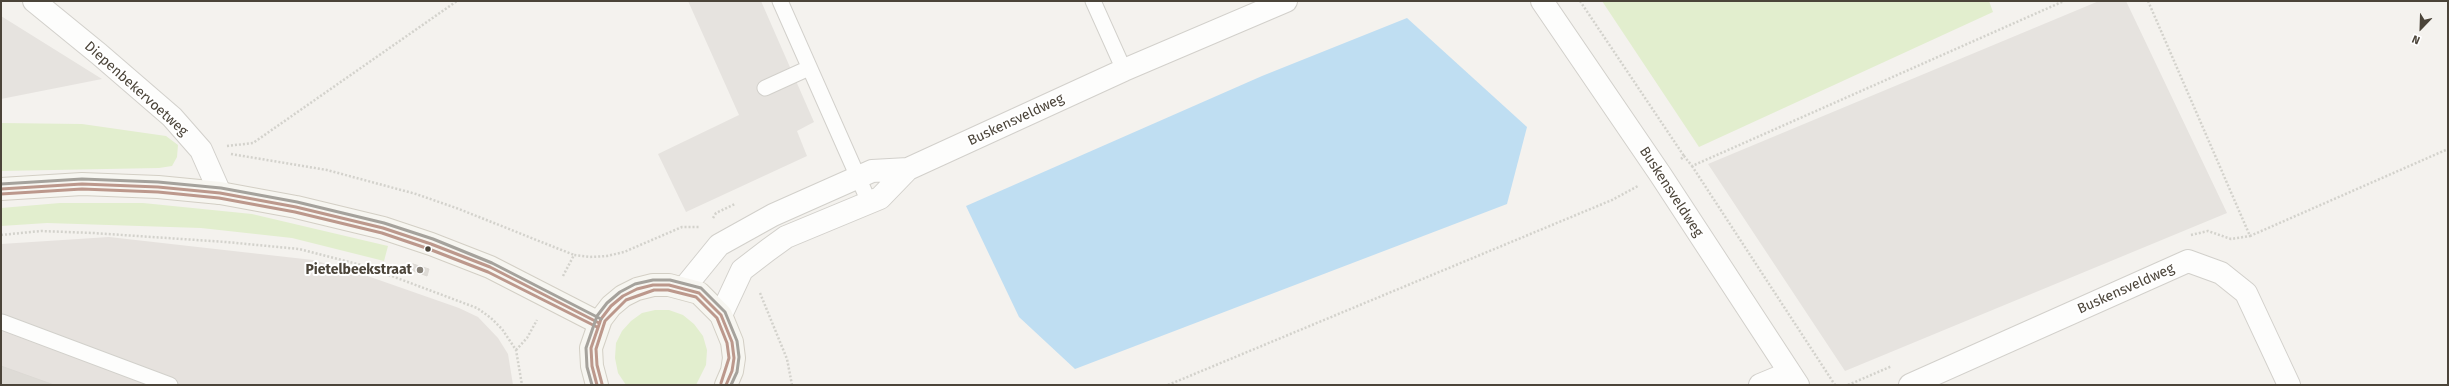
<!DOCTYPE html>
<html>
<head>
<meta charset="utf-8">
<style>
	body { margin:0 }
	#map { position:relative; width:2449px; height:386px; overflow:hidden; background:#f4f2ee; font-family:"Fira Sans",sans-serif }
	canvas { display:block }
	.frame { position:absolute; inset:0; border:2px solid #4b4439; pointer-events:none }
	.north { position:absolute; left:2401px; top:8px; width:40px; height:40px; -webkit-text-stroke:3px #fff; paint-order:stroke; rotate:203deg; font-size:11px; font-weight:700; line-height:16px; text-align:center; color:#4b4439 }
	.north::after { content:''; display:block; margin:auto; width:14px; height:18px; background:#4b4439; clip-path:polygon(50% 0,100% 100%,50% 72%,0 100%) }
</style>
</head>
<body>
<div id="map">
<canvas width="2449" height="386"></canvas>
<div class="frame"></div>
<div class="north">N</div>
</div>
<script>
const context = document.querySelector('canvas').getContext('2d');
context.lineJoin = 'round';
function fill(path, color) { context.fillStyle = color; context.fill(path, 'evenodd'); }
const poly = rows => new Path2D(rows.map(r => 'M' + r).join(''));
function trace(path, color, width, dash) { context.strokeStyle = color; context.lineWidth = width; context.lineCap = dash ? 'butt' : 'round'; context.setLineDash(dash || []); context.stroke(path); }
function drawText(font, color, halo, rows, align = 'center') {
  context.font = font + ' "Fira Sans",sans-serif'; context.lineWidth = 4; context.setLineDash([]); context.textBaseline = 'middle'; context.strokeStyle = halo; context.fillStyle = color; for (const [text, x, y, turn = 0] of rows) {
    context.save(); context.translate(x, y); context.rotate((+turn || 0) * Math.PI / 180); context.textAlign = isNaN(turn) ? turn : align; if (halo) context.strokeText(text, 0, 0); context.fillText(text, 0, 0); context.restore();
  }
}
fill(poly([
	[109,237,313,260,359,273,459,308,478,317,498,338,508,354,513,385,1,385,1,244]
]), '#e6e2de');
fill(poly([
	[1602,1,1989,1,1993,12,1699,147],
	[1,123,82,124,166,136,178,145,177,157,172,166,159,168,1,171],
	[60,203,143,203,252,214,388,246,384,261,292,238,201,228,47,223,1,226,1,208],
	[655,310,669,310,683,315,694,324,703,336,707,350,706,365,696,385,626,385,618,373,615,358,616,343,622,331,631,321,642,313]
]), '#e2eece');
fill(poly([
	[688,1,761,1,814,122,797,131,807,156,686,212,658,154,739,115],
	[2099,1,2126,1,2227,213,1845,371,1708,164],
	[1,16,102,79,1,99]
]), '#e6e3df');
fill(poly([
	[1407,18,1527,127,1507,204,1075,369,1019,317,966,206,1262,76]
]), '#bfdef2');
const building = poly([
	[413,264,429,269,427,276,411,270,413,264],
	[1,366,54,385,1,385,1,366]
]);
fill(building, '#dedbd6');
trace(building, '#dcd9d4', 1);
const lane = poly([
	[780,1,869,202],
	[1093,1,1124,70],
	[765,88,809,68],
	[2,322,170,385]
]);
const street = poly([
	[34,1,99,54,172,117,201,150,220,193],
	[1542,1,1660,174,1798,385],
	[684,288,719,245,773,215,872,171,908,169],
	[721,315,742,270,768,250,786,237,880,198,908,169,1124,70,1286,1],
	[1760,385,1789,373],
	[1910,385,2188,261,2221,273,2246,293,2289,385]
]);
const secondary = poly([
	[1,189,82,184,158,187,220,193,296,207,383,228,431,244,490,267,599,323],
	[597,385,592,366,591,348,601,319,611,306,623,296,637,289,653,285,669,285,699,293,721,315,732,342,734,358,732,371,726,385]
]);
trace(lane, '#d2d0cb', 17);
trace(street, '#d2d0cb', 24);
trace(secondary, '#d3cfc5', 24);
trace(poly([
	[1580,1,1684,156],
	[2148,1,2250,236,2448,149],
	[227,146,253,143,457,1],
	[231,154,327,170,416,194,459,209,574,255],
	[1681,159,1684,156,1692,166,2064,1],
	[1692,166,1835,385],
	[713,218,716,213,735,204],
	[1,235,41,231,93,233,226,242,299,249,365,266,477,308,491,318,502,329,516,350,522,385],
	[2191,235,2208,231,2231,239,2250,236],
	[563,276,574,255,590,257,607,256,624,252,682,227,700,227],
	[760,293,787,359,792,385],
	[516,350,527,338,537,320],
	[1168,385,1612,200,1638,186],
	[1848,385,1892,366]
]), '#d3d2cc', 2.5, [2, 2]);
trace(lane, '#fdfdfc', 15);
trace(street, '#fdfdfc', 22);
trace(secondary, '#f7f6f1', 22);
trace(poly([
	[1,189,82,184,158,187,220,193,296,207,383,228,431,244,490,267,599,323],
	[597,385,592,366,591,348,601,319,611,306,623,296,637,289,653,285,669,285,699,293,721,315,732,342,734,358,732,371,726,385]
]), '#bc988c', 3);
trace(poly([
	[1,194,82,189,158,192,219,198,295,212,382,233,429,249,488,272,597,327],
	[602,384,597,365,596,349,605,321,626,300,654,290,668,290,696,297,717,318,727,343,729,358,721,383]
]), '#bc988c', 3);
trace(poly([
	[1,184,82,179,158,182,221,188,297,202,384,223,433,239,492,263,601,319],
	[592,385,587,367,586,348,597,316,607,303,620,292,635,284,653,280,670,280,701,288,725,312,737,341,739,357,737,372,731,385]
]), '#a5a29c', 3);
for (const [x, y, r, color] of [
	[428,249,3.5,"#4b4439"],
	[420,270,4,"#868178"]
]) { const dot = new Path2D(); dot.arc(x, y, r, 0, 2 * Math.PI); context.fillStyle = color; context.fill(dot); trace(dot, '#fff', 1.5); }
drawText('14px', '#4b4439', '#fff', [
	["Diepenbekervoetweg",136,89,42],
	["Buskensveldweg",1016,120,-25],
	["Buskensveldweg",1671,192,57],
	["Buskensveldweg",2126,289,-24]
]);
drawText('bold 14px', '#4b4439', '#fff', [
	["Pietelbeekstraat",412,270]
], 'right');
</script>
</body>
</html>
